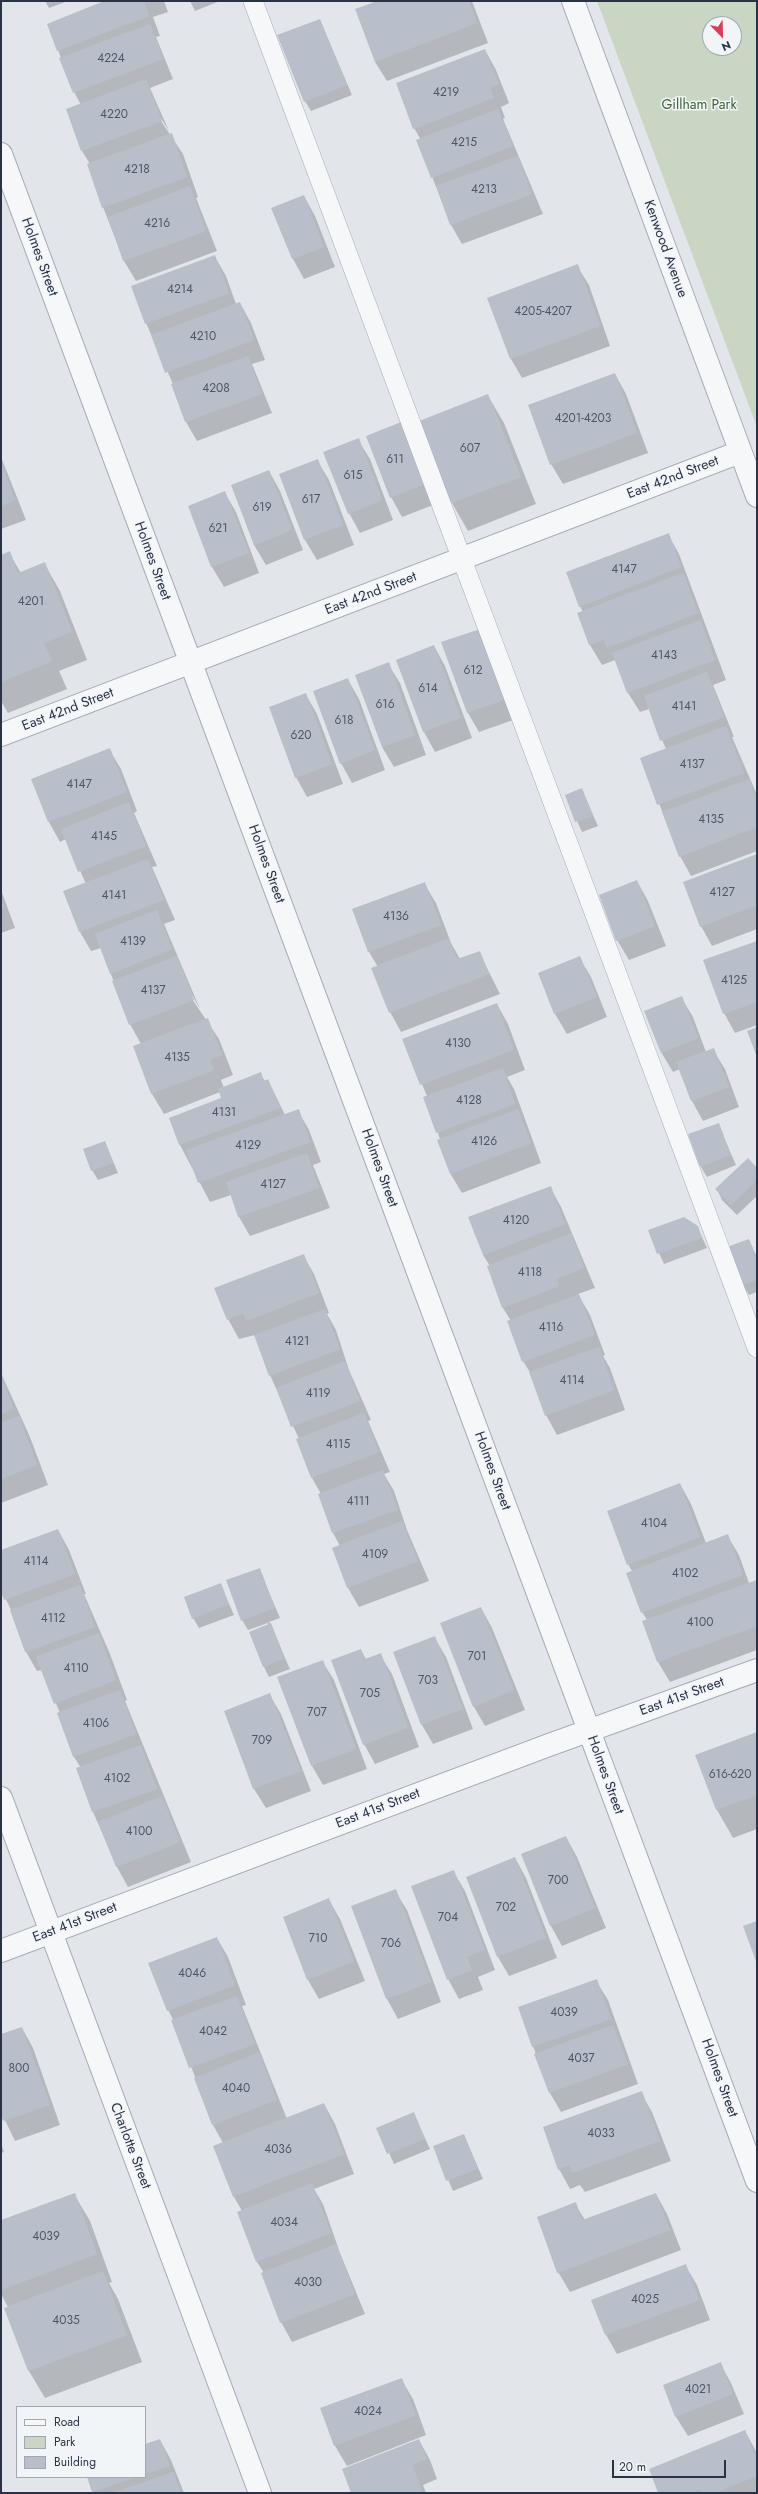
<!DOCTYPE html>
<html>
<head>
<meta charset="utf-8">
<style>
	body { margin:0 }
	#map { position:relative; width:758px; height:2494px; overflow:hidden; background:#e2e6eb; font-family:Jost,sans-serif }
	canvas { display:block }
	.frame { position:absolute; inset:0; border:2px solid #293345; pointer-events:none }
	.legend { position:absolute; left:16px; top:2406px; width:130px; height:72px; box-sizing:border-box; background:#f2f5f8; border:1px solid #a2a7b0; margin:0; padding:5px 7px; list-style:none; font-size:12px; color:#293345 }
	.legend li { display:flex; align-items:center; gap:8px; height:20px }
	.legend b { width:20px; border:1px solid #a2a7b0 }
	.north { position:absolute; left:702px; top:16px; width:40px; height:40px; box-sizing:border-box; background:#f2f5f8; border:1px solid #a2a7b0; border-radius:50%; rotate:157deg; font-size:11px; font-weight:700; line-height:16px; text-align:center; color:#293345 }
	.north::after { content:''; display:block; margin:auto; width:14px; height:18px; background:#d83f57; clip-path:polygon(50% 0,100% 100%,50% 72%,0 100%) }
	.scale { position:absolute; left:612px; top:2460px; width:114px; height:18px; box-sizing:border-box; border:2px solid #293345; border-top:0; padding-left:5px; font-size:12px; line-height:14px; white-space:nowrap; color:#293345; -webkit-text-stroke:3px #f2f5f8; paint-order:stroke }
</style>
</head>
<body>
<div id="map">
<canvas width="758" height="2494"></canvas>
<div class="frame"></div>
<ul class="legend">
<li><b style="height:5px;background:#f5f7f9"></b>Road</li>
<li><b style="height:11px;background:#c8d6c3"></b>Park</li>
<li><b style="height:11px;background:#b9bfca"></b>Building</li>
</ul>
<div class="north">N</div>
<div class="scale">20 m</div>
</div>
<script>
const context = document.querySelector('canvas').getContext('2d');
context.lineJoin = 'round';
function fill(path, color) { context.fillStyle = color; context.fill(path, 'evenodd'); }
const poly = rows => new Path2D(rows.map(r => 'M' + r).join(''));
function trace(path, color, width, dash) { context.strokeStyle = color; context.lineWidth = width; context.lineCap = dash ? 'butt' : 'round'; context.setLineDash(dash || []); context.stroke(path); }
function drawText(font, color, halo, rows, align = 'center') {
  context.font = font + ' Jost,sans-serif'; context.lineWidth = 3; context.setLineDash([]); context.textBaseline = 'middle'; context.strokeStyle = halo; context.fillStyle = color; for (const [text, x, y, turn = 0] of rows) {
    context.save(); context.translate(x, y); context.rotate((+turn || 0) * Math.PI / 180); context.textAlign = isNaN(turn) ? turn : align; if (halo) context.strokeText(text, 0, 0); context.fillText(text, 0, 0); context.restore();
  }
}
fill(poly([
	[597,1,757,1,757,427],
	[710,24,734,24,734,48,710,48]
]), '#c8d6c3');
fill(poly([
	[45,1,68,1,49,8],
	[105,1,164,1,168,12,153,17,160,36,156,37,173,79,150,88,169,131,160,117,159,118,183,154,198,197,196,198,217,251,136,281,124,261,103,207,90,164,82,151,68,110,81,105,74,92,58,50],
	[190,1,220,1,195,11],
	[380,1,472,1,488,43,387,81,375,62],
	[320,20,352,95,311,111,305,101],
	[485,50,496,70,509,103,501,107,505,118,503,119,543,214,462,244,451,225,418,141,421,140,414,128],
	[304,196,315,216,335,267,304,279,293,259,273,208],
	[215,257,226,276,236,304,240,303,251,323,265,360,252,364,272,413,197,441,186,422,173,384,146,323],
	[577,266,589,285,610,346,522,378,511,359],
	[615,374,626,394,648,453,563,484,551,464],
	[488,396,504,423,536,504,468,531,452,503,421,422],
	[401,424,436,504,402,517,391,497],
	[358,440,370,459,393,520,360,533,349,513],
	[1,457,26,520,1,529],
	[317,460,329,480,354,545,317,560,305,540,280,475],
	[269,471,280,491,303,550,266,565,254,545,232,485],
	[225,493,236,512,259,573,224,587,212,567,189,506],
	[668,534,679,554,726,680,713,685,734,737,732,737,757,795,757,851,691,876,680,856,641,758,666,749,649,709,640,712,628,693,615,660,602,665,590,645,578,613,583,612,580,606],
	[9,553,21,573,44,563,60,591,87,660,59,671,67,689,8,713,1,701,1,556],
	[480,630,516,719,479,732,468,713],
	[434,646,445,666,472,738,435,752,424,732,397,660],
	[388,664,400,683,426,755,394,767,382,747],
	[348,680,359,699,385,770,352,783,341,763],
	[306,695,317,714,343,784,307,797,296,777],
	[109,749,121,769,137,811,134,813,157,866,152,867,175,920,164,924,200,1009,192,995,190,996,219,1039,233,1075,221,1080,224,1088,260,1074,265,1081,268,1080,285,1115,298,1111,309,1130,321,1162,313,1165,330,1208,250,1236,239,1217,231,1195,210,1202,180,1145,170,1118,222,1098,220,1092,164,1114,152,1094,134,1047,141,1044,130,1024,101,948,91,951,80,932,86,884,66,839,60,842,49,822,32,779],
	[582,790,598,826,582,832,566,796],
	[757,855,757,929,712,946,701,926],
	[637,881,648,901,666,946,629,960,617,940],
	[424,883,436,903,451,943,460,959,479,952,500,994,401,1032,390,1012,378,967,369,952,353,909],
	[1,890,15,928,1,933],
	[757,942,757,1025,735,1033,724,1013],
	[579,957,591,977,607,1017,567,1034,555,1014,539,973],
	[681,997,693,1017,706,1052,713,1050,725,1069,739,1107,703,1121,692,1101,680,1069,673,1072,661,1052],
	[497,1004,508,1024,525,1070,507,1077,514,1089,541,1163,462,1193,450,1173,427,1096,403,1039],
	[718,1124,736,1165,707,1177,701,1167],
	[105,1142,118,1173,98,1180,92,1170],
	[757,1170,757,1196,737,1215,722,1200,717,1189],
	[550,1187,561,1207,595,1288,578,1294,590,1315,605,1355,603,1356,610,1368,625,1410,557,1435,546,1415,531,1374,523,1361,511,1321,503,1308,488,1266,490,1266,483,1255],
	[697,1226,707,1248,664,1264,649,1231],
	[749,1240,757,1257,757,1292,749,1295,743,1285],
	[303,1255,314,1274,329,1313,327,1314,336,1330,349,1370,371,1420,368,1421,390,1472,384,1474,394,1491,407,1530,429,1581,359,1607,348,1588,340,1546,333,1533,319,1495,321,1494,312,1478,299,1439,270,1375,255,1335,239,1339,228,1319],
	[1,1373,30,1437,48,1485,1,1503],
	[680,1484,691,1504,706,1543,727,1535,739,1555,749,1583,757,1581,757,1650,670,1682,658,1662,644,1621,647,1620,642,1612,632,1571,628,1564],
	[58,1530,69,1550,86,1594,84,1594,110,1654,127,1700,125,1701,191,1862,128,1887,117,1867,93,1812,78,1769,81,1768,74,1757,58,1714,60,1713,42,1670,37,1671,26,1652,12,1612,1,1589,1,1551],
	[259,1569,280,1618,269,1622,290,1669,269,1677,264,1667,268,1623,248,1630,242,1620],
	[220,1584,234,1615,199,1628,193,1618],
	[481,1608,492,1628,525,1710,485,1726,474,1707],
	[434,1637,446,1657,473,1729,433,1744,422,1725],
	[361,1650,366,1659,380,1655,392,1674,419,1747,375,1764,364,1744],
	[322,1661,334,1680,367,1769,323,1785,312,1766,278,1677],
	[269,1694,281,1714,311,1791,266,1808,254,1789,225,1712],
	[757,1733,757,1829,733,1838,717,1810,696,1755],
	[566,1837,577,1857,606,1928,562,1946,551,1926,522,1854],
	[515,1858,526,1878,557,1958,509,1976,498,1957],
	[453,1871,465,1891,495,1970,478,1977,483,1990,459,1999,448,1979],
	[395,1891,407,1910,441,2002,398,2019,387,1999,353,1907],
	[329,1900,340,1919,365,1981,319,1999,308,1980],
	[217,1938,228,1957,246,2005,242,2006,287,2119,324,2104,335,2124,354,2174,314,2189,323,2204,340,2253,365,2314,292,2342,281,2322,264,2273,257,2262,242,2211,234,2197,223,2143,213,2125,174,2021,168,2010],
	[596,1981,608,2000,638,2084,561,2112,550,2093,533,2046],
	[22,2028,33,2048,60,2125,15,2141,1,2112,1,2035],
	[641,2093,652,2112,671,2161,585,2192,580,2185,570,2189,559,2169],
	[414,2114,430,2149,394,2164,378,2128],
	[464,2135,483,2179,453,2191,434,2147],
	[1,2143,4,2152,1,2153],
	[74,2194,90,2221,112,2282,109,2283,118,2299,142,2362,45,2398,29,2371,8,2307,1,2294,1,2221],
	[656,2194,667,2214,681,2250,570,2292,558,2272,575,2204,585,2220],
	[685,2265,697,2285,710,2320,617,2354,606,2335],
	[720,2363,731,2383,744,2414,688,2436,676,2417,664,2386],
	[401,2379,413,2399,426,2435,347,2466,335,2446,322,2409],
	[745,2431,757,2453,757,2493,659,2493],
	[160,2440,171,2460,184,2493,94,2493,88,2477,145,2477,145,2446],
	[419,2440,430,2460,437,2479,423,2485,426,2493,352,2493]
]), '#0003');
fill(poly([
	[104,1,144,1,149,16,57,51,47,24],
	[377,1,469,1,477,23,375,62,355,9],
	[320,19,347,85,304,102,277,35],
	[150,24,163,59,73,93,59,58],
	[485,49,499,84,490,87,494,98,413,129,396,83],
	[146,79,162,121,81,151,66,109],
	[498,109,513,146,431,178,416,140],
	[172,133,187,177,102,208,87,164],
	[518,156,532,194,450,225,436,186],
	[190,186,206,231,123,261,108,217],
	[304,195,324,247,292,259,271,208],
	[215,255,229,293,145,324,131,286],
	[578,264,600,326,510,359,487,298],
	[240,302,254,340,165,373,151,335],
	[248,356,262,394,185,422,171,384],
	[615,373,637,433,550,465,528,405],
	[488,394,521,477,451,503,419,421],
	[401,422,425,484,390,498,366,436],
	[359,438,382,500,348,514,323,452],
	[318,459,343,525,304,540,279,474],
	[1,462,15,500,1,506],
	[269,470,292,530,254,545,231,485],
	[225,491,249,553,211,567,188,506],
	[669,533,681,567,579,607,566,572],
	[10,551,18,573,45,562,72,632,44,643,52,661,1,682,1,555],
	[683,573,698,613,607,648,604,640,589,645,577,613],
	[700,620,715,660,627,693,612,653],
	[480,629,506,699,467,713,441,642],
	[434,645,461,718,423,732,396,660],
	[389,662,415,735,382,747,355,675],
	[707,672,724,717,660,741,644,696],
	[348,678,375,750,340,764,313,691],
	[306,693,332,764,295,778,269,707],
	[726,726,744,773,657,805,640,758],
	[110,748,127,792,48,822,31,779],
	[749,779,757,800,757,827,679,857,662,812],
	[582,788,593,816,575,822,565,795],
	[129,802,146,846,78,872,61,829],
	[757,854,757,905,700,927,683,882],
	[148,859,164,900,79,932,63,891],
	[637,880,655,926,616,941,599,895],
	[425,882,441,925,368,952,352,909],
	[1,898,5,908,1,909],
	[157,910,172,949,110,974,95,934],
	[449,938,457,959,480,951,489,974,389,1013,371,968],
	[757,941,757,1002,723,1014,703,960],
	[177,956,194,1000,129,1025,112,981],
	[580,956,597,997,554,1014,538,973],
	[682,996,698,1038,661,1053,644,1011],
	[497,1003,514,1050,420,1085,402,1039],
	[208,1018,222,1055,210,1060,214,1070,151,1094,133,1046],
	[757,1027,757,1057,747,1031],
	[714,1048,729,1087,691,1101,676,1062],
	[503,1068,515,1104,436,1133,423,1097],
	[261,1072,264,1081,268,1079,280,1108,179,1145,169,1118,221,1098,218,1089],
	[299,1109,310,1142,198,1183,186,1150],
	[518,1109,531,1143,450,1174,437,1140],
	[719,1123,731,1155,700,1167,688,1134],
	[105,1141,113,1163,91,1171,83,1149],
	[307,1153,319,1188,238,1217,226,1182],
	[748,1158,757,1168,757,1180,731,1205,715,1189],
	[551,1186,565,1224,483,1255,468,1217],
	[684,1217,698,1226,702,1238,657,1254,648,1230],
	[571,1233,584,1268,557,1279,559,1286,502,1308,487,1266],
	[749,1239,757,1260,757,1280,742,1285,727,1247],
	[304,1254,319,1293,246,1321,243,1313,227,1320,214,1288],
	[579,1294,595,1335,522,1362,507,1321],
	[325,1309,340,1349,269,1376,254,1335],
	[599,1347,614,1390,545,1416,529,1372],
	[345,1361,360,1401,291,1427,276,1388],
	[1,1375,14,1409,1,1414],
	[364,1413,379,1452,311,1478,296,1439],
	[19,1416,37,1465,1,1479,1,1423],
	[383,1470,398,1510,332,1533,318,1494],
	[680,1483,700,1537,627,1565,607,1511],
	[402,1521,418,1561,347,1588,332,1548],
	[58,1529,75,1574,4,1600,1,1592,1,1550],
	[728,1534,743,1575,641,1613,626,1573],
	[260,1568,275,1608,241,1621,226,1580],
	[757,1580,757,1626,657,1662,642,1621],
	[221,1583,229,1604,192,1619,184,1597],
	[80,1585,95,1627,25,1652,10,1610],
	[481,1607,514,1690,473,1707,440,1623],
	[271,1623,285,1658,263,1667,249,1632],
	[99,1633,116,1680,54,1704,36,1657],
	[435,1636,463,1709,421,1725,393,1652],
	[361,1649,365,1659,381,1653,408,1728,363,1745,331,1660],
	[323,1660,356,1749,311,1766,277,1677],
	[120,1690,136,1734,73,1757,57,1713],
	[270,1693,301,1771,253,1789,224,1711],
	[757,1732,757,1795,716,1810,695,1755],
	[141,1745,157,1789,92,1812,76,1768],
	[162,1796,180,1842,116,1867,98,1822],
	[566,1836,595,1908,550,1926,521,1854],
	[515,1857,546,1938,497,1957,466,1877],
	[454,1870,485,1950,467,1957,472,1970,447,1980,411,1886],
	[396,1889,431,1982,386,1999,351,1906],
	[329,1898,354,1961,307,1980,283,1917],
	[757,1921,757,1964,743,1926],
	[217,1937,235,1985,167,2011,148,1963],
	[597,1979,611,2019,532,2047,518,2007],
	[237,1996,255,2044,189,2068,171,2020],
	[613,2025,628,2064,549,2093,534,2054],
	[22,2027,50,2105,3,2121,1,2115,1,2034],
	[259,2052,277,2100,212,2125,194,2078],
	[642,2091,660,2141,572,2173,570,2165,558,2170,543,2127],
	[324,2103,344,2154,233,2197,213,2146],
	[414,2112,425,2139,387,2154,376,2128],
	[464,2134,478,2169,446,2181,433,2146],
	[312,2183,331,2233,256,2262,237,2212],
	[75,2193,97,2254,1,2290,1,2220],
	[656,2193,670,2230,557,2273,537,2217,576,2202,582,2220],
	[336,2244,355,2294,280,2323,261,2273],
	[686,2264,699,2300,605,2335,591,2300],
	[103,2271,127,2335,28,2371,4,2308],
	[721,2362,733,2394,675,2417,663,2385],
	[402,2378,416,2415,334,2446,320,2408],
	[745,2430,757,2460,757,2476,714,2493,701,2493,700,2489,690,2493,658,2493,649,2469],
	[160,2439,170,2466,145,2474,145,2444],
	[419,2439,427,2459,412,2465,422,2491,416,2493,351,2493,342,2469],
	[173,2472,181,2493,113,2493],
	[87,2477,136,2477,92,2492]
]), '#b9bfca');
const service = poly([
	[253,1,757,1348]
]);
const minor = poly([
	[573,1,757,496],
	[1,154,757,2181],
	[1,735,740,452],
	[1,1798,260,2493],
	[1,1951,549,1745,757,1670]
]);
trace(service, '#a7adb6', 20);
trace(minor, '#a7adb6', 24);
trace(service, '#f5f7f9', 19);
trace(minor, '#f5f7f9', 22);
drawText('12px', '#4d5666', null, [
	["4224",111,59],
	["4219",446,93],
	["4220",114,115],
	["4215",464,143],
	["4218",137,170],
	["4213",484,190],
	["4216",157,224],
	["4214",180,290],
	["4205-4207",543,312],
	["4210",203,337],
	["4208",216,389],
	["4201-4203",583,419],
	["607",470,449],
	["611",395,460],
	["615",353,476],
	["617",311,500],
	["619",262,508],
	["621",218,529],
	["4147",624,570],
	["4201",31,602],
	["4143",664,656],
	["612",473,671],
	["614",428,689],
	["616",385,705],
	["4141",684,707],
	["618",344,721],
	["620",301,736],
	["4137",692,765],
	["4147",79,785],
	["4135",711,820],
	["4145",104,837],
	["4127",722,893],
	["4141",114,896],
	["4136",396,917],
	["4139",133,942],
	["4125",734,981],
	["4137",153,991],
	["4130",458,1044],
	["4135",177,1058],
	["4128",469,1101],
	["4131",224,1113],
	["4126",484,1142],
	["4129",248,1146],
	["4127",273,1185],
	["4120",516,1221],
	["4118",530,1273],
	["4116",551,1328],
	["4121",297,1342],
	["4114",572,1381],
	["4119",318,1394],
	["4115",338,1445],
	["4111",358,1502],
	["4104",654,1524],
	["4109",375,1555],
	["4114",36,1562],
	["4102",685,1574],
	["4112",53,1619],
	["4100",700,1623],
	["701",477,1657],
	["4110",76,1669],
	["703",428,1681],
	["705",370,1694],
	["707",317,1713],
	["4106",96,1724],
	["709",262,1741],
	["616-620",730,1775],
	["4102",117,1779],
	["4100",139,1832],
	["700",558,1881],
	["702",506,1908],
	["704",448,1918],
	["710",318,1939],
	["706",391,1944],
	["4046",192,1974],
	["4039",564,2013],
	["4042",213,2032],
	["4037",581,2059],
	["800",19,2069],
	["4040",236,2089],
	["4033",601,2134],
	["4036",278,2150],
	["4034",284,2223],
	["4039",46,2237],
	["4030",308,2283],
	["4025",645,2300],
	["4035",66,2321],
	["4021",698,2390],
	["4024",368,2412]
]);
drawText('14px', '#3d6235', '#f2f5f8', [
	["Gillham Park",699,106]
]);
drawText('14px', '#293345', '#f2f5f8', [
	["Kenwood Avenue",665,249,70],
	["Holmes Street",39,257,70],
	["East 42nd Street",673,478,-21],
	["Holmes Street",152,561,70],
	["East 42nd Street",371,594,-21],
	["East 42nd Street",68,710,-21],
	["Holmes Street",266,864,70],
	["Holmes Street",379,1168,70],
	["Holmes Street",492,1471,70],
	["East 41st Street",682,1697,-20],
	["Holmes Street",605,1775,70],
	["East 41st Street",378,1809,-21],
	["East 41st Street",75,1923,-21],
	["Holmes Street",719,2078,70],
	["Charlotte Street",130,2146,69]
]);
</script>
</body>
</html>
